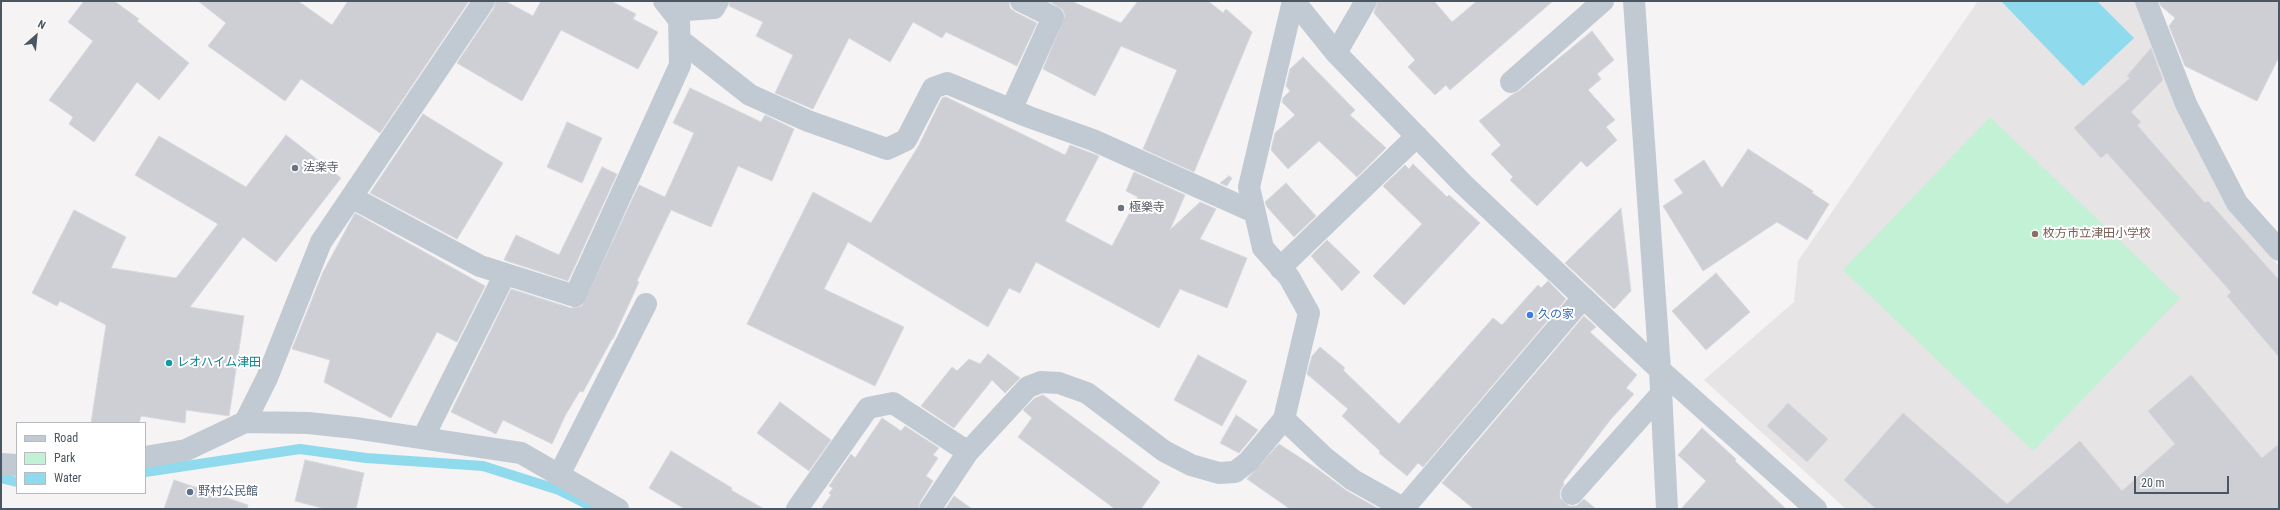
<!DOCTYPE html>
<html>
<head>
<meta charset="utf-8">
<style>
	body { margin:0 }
	#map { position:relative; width:2280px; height:510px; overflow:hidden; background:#f5f3f3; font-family:"Roboto Condensed",sans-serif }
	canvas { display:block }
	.frame { position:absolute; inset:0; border:2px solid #4a5661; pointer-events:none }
	.legend { position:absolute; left:16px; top:422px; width:130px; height:72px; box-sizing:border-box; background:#fff; border:1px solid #b7bbc0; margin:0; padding:5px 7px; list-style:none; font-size:12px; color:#4a5661 }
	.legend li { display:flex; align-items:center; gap:8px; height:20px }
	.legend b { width:20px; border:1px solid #b7bbc0 }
	.north { position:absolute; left:16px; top:16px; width:40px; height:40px; -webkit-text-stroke:3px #fff; paint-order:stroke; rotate:27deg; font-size:11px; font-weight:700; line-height:16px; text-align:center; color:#4a5661 }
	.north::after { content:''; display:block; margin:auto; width:14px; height:18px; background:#4a5661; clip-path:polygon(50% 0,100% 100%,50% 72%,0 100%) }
	.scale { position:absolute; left:2134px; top:476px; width:95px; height:18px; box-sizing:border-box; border:2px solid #4a5661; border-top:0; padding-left:5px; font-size:12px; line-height:14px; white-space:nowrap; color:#4a5661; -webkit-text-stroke:3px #fff; paint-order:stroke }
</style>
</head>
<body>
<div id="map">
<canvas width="2280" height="510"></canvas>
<div class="frame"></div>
<ul class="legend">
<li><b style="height:5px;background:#c1cad2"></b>Road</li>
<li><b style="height:11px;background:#c3f1d5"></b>Park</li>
<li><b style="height:11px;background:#90daee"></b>Water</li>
</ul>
<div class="north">N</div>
<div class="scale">20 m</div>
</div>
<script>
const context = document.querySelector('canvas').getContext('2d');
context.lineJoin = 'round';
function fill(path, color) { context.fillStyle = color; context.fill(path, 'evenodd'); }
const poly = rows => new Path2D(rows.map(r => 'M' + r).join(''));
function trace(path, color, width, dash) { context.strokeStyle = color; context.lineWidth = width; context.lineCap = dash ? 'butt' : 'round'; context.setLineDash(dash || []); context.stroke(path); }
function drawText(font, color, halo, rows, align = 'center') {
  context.font = font + ' "Roboto Condensed","Noto Sans JP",sans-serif'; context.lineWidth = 4; context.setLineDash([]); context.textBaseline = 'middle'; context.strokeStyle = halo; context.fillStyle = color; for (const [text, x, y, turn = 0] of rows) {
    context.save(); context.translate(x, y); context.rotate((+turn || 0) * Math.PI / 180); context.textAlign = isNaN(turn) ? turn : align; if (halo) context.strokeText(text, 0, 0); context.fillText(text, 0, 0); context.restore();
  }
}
fill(poly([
	[1978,1,2136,1,2228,206,2279,266,2279,509,1846,509,1704,380,1794,302,1798,261]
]), '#e6e4e5');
fill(poly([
	[1990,117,2180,298,2033,451,1843,270]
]), '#c3f1d5');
fill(poly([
	[2001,1,2097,1,2134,38,2083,86]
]), '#90daee');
trace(poly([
	[145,472,300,449,366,458,483,466,559,490,597,509],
	[1,478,17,482]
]), '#90daee', 10);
const building = poly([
	[84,1,114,1,139,19,137,21,189,63,159,100,137,82,94,142,69,124,73,117,49,100,93,41,68,22,84,1],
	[198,1,298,1,332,25,348,1,469,1,380,133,301,79,285,101,208,46,226,23,198,1],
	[496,1,505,1,533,16,541,1,611,1,636,14,633,19,658,32,638,69,561,30,522,101,457,63,494,8,496,1],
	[730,1,1009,1,1010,8,1015,12,1037,23,1017,66,946,32,942,38,913,22,890,62,849,38,813,109,775,93,793,55,756,36,763,22,729,6,730,1],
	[1049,1,1071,1,1121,23,1138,1,1208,1,1223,13,1226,9,1252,32,1194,172,1143,149,1177,70,1121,46,1095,96,1043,69,1065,16,1063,10,1049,1],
	[1378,1,1434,1,1452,22,1477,1,1553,1,1450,90,1446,85,1435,95,1408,67,1415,60,1374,13,1378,1],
	[2159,1,2279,1,2279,57,2257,101,2185,66,2169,26,2175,18,2161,6,2159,1],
	[1592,31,1614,60,1597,74,1601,79,1588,90,1615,120,1606,127,1617,140,1587,167,1581,161,1537,206,1510,180,1513,177,1491,154,1501,145,1479,121,1513,94,1519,91,1592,31],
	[2151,48,2163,80,2131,112,2141,122,2137,125,2205,203,2208,201,2279,280,2279,357,2227,296,2231,292,2107,153,2101,158,2074,128,2130,78,2127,76,2151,48],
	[1303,57,1355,110,1350,115,1386,148,1357,177,1319,141,1288,169,1271,150,1275,133,1295,115,1282,102,1283,98,1290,91,1286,86,1290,69,1303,57],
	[690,88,761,122,765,115,794,129,772,181,738,166,711,227,671,210,637,281,639,282,613,339,612,339,583,392,580,391,566,414,552,444,503,420,496,434,451,412,511,289,571,308,582,306,639,185,665,197,694,133,673,123,690,88],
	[946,97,1065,155,1070,145,1099,156,1065,221,1112,246,1138,197,1126,191,1134,172,1185,195,1170,230,1200,202,1216,209,1200,239,1247,258,1227,308,1180,289,1159,328,1036,262,1020,293,1009,288,988,327,848,242,824,289,904,327,875,386,747,324,813,192,871,223,919,145,942,98,946,97],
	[423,114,503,163,457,239,370,193,423,114],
	[567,122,602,138,582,183,547,167,567,122],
	[286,135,341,178,276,262,243,237,190,307,244,316,229,416,186,410,185,423,141,416,139,423,91,423,106,325,60,301,57,306,32,293,74,210,126,237,111,268,176,278,218,224,135,175,159,136,246,187,286,135],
	[1748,149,1813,191,1812,193,1829,204,1807,240,1777,222,1703,271,1663,206,1683,193,1674,180,1704,160,1722,188,1748,149],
	[1413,164,1447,197,1449,195,1480,223,1404,305,1373,276,1422,224,1383,186,1405,165,1409,169,1413,164],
	[602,167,617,174,568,281,504,260,516,235,559,255,602,167],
	[1229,176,1232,178,1227,186,1220,183,1229,176],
	[1286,183,1316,216,1294,237,1267,207,1265,202,1286,183],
	[1621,208,1631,291,1614,309,1565,263,1621,208],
	[355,213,485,286,457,342,437,332,391,418,324,382,330,360,292,349,323,272,355,213],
	[1327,240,1360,272,1342,291,1311,256,1327,240],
	[1716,273,1750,312,1706,350,1672,311,1716,273],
	[1548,281,1566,299,1423,467,1418,463,1407,476,1379,453,1380,451,1342,416,1348,409,1307,374,1312,356,1320,347,1345,368,1343,370,1399,424,1493,318,1502,325,1538,285,1541,288,1548,281],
	[1584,316,1596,327,1590,332,1637,375,1626,388,1634,394,1611,419,1563,482,1564,484,1560,491,1560,498,1569,506,1576,506,1584,499,1596,509,1474,509,1442,483,1584,316],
	[988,354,1020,378,1005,393,992,380,954,428,921,406,952,367,957,371,969,359,980,364,988,354],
	[1198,355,1247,381,1222,426,1174,400,1198,355],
	[2191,375,2262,458,2279,444,2279,509,1876,509,1844,480,1903,413,2007,504,2080,441,2122,491,2175,444,2148,411,2191,375],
	[1043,395,1160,482,1141,509,1115,509,1018,437,1032,418,1023,410,1035,398,1043,395],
	[780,402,831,440,809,471,757,433,780,402],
	[1788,403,1828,439,1807,462,1767,426,1788,403],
	[1236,415,1258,430,1239,453,1220,443,1236,415],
	[882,418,901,431,905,426,939,448,933,455,938,458,926,476,933,481,920,502,918,509,821,509,831,495,829,493,833,488,829,486,851,454,855,458,882,418],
	[1702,428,1736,459,1735,461,1786,509,1681,509,1706,481,1678,455,1702,428],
	[1279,444,1319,470,1347,491,1379,509,1290,509,1247,479,1279,444],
	[671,451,732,488,731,490,764,509,685,509,649,488,671,451],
	[305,460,364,473,356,509,326,509,295,501,305,460],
	[174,480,248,505,247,509,164,509,174,480],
	[954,496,972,509,945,509,954,496]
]);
fill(building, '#cdcfd5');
trace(building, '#d7d9de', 1);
trace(poly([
	[1294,1,1336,53,1463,184,1660,370,1816,509],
	[1634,1,1660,370,1667,509],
	[2146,1,2186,104,2237,203,2279,250],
	[672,11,714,8,718,1],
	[680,40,750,95,808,121,887,149,906,140,933,88,947,83,1029,117,1093,140,1254,212],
	[1336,53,1366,1],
	[1511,82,1603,1],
	[1011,110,1053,17,1021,1],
	[353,198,480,266,575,296,680,65,679,20,664,1],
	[1280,268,1417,136],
	[1284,419,1325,458,1353,480,1405,509],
	[245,422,267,378,321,242,484,1],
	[423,438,505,274],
	[145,457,186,450,245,422,308,423,355,428,521,453,618,509],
	[1,464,17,465],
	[559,475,646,304],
	[1572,494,1661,394],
	[1404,508,1583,298],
	[797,509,868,408,893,403,968,452],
	[930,509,968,452,1028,387,1041,382,1059,383,1087,393,1164,451,1191,465,1219,473,1235,472,1248,462,1284,419,1309,313,1289,277,1263,248,1249,187,1293,1]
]), '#c1cad2', 22);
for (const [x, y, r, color] of [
	[295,168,4,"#6b7280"],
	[1121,208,4,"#6b7280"],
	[2035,234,4,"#8d6e63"],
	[1530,315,4,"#3f7fe0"],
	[169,363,4,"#0f9aa8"],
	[190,492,4,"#5c6f8a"]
]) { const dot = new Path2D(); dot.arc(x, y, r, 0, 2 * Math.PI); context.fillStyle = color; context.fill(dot); trace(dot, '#fff', 1.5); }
drawText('12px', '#5b616d', '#fff', [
	["法楽寺",303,168],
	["極樂寺",1129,208]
], 'left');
drawText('12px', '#785e54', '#fff', [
	["枚方市立津田小学校",2043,234]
], 'left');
drawText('12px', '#366cbe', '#fff', [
	["久の家",1538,315]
], 'left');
drawText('12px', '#0d838f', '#fff', [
	["レオハイム津田",177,363]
], 'left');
drawText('12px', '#4e5e75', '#fff', [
	["野村公民館",198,492]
], 'left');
</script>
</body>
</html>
